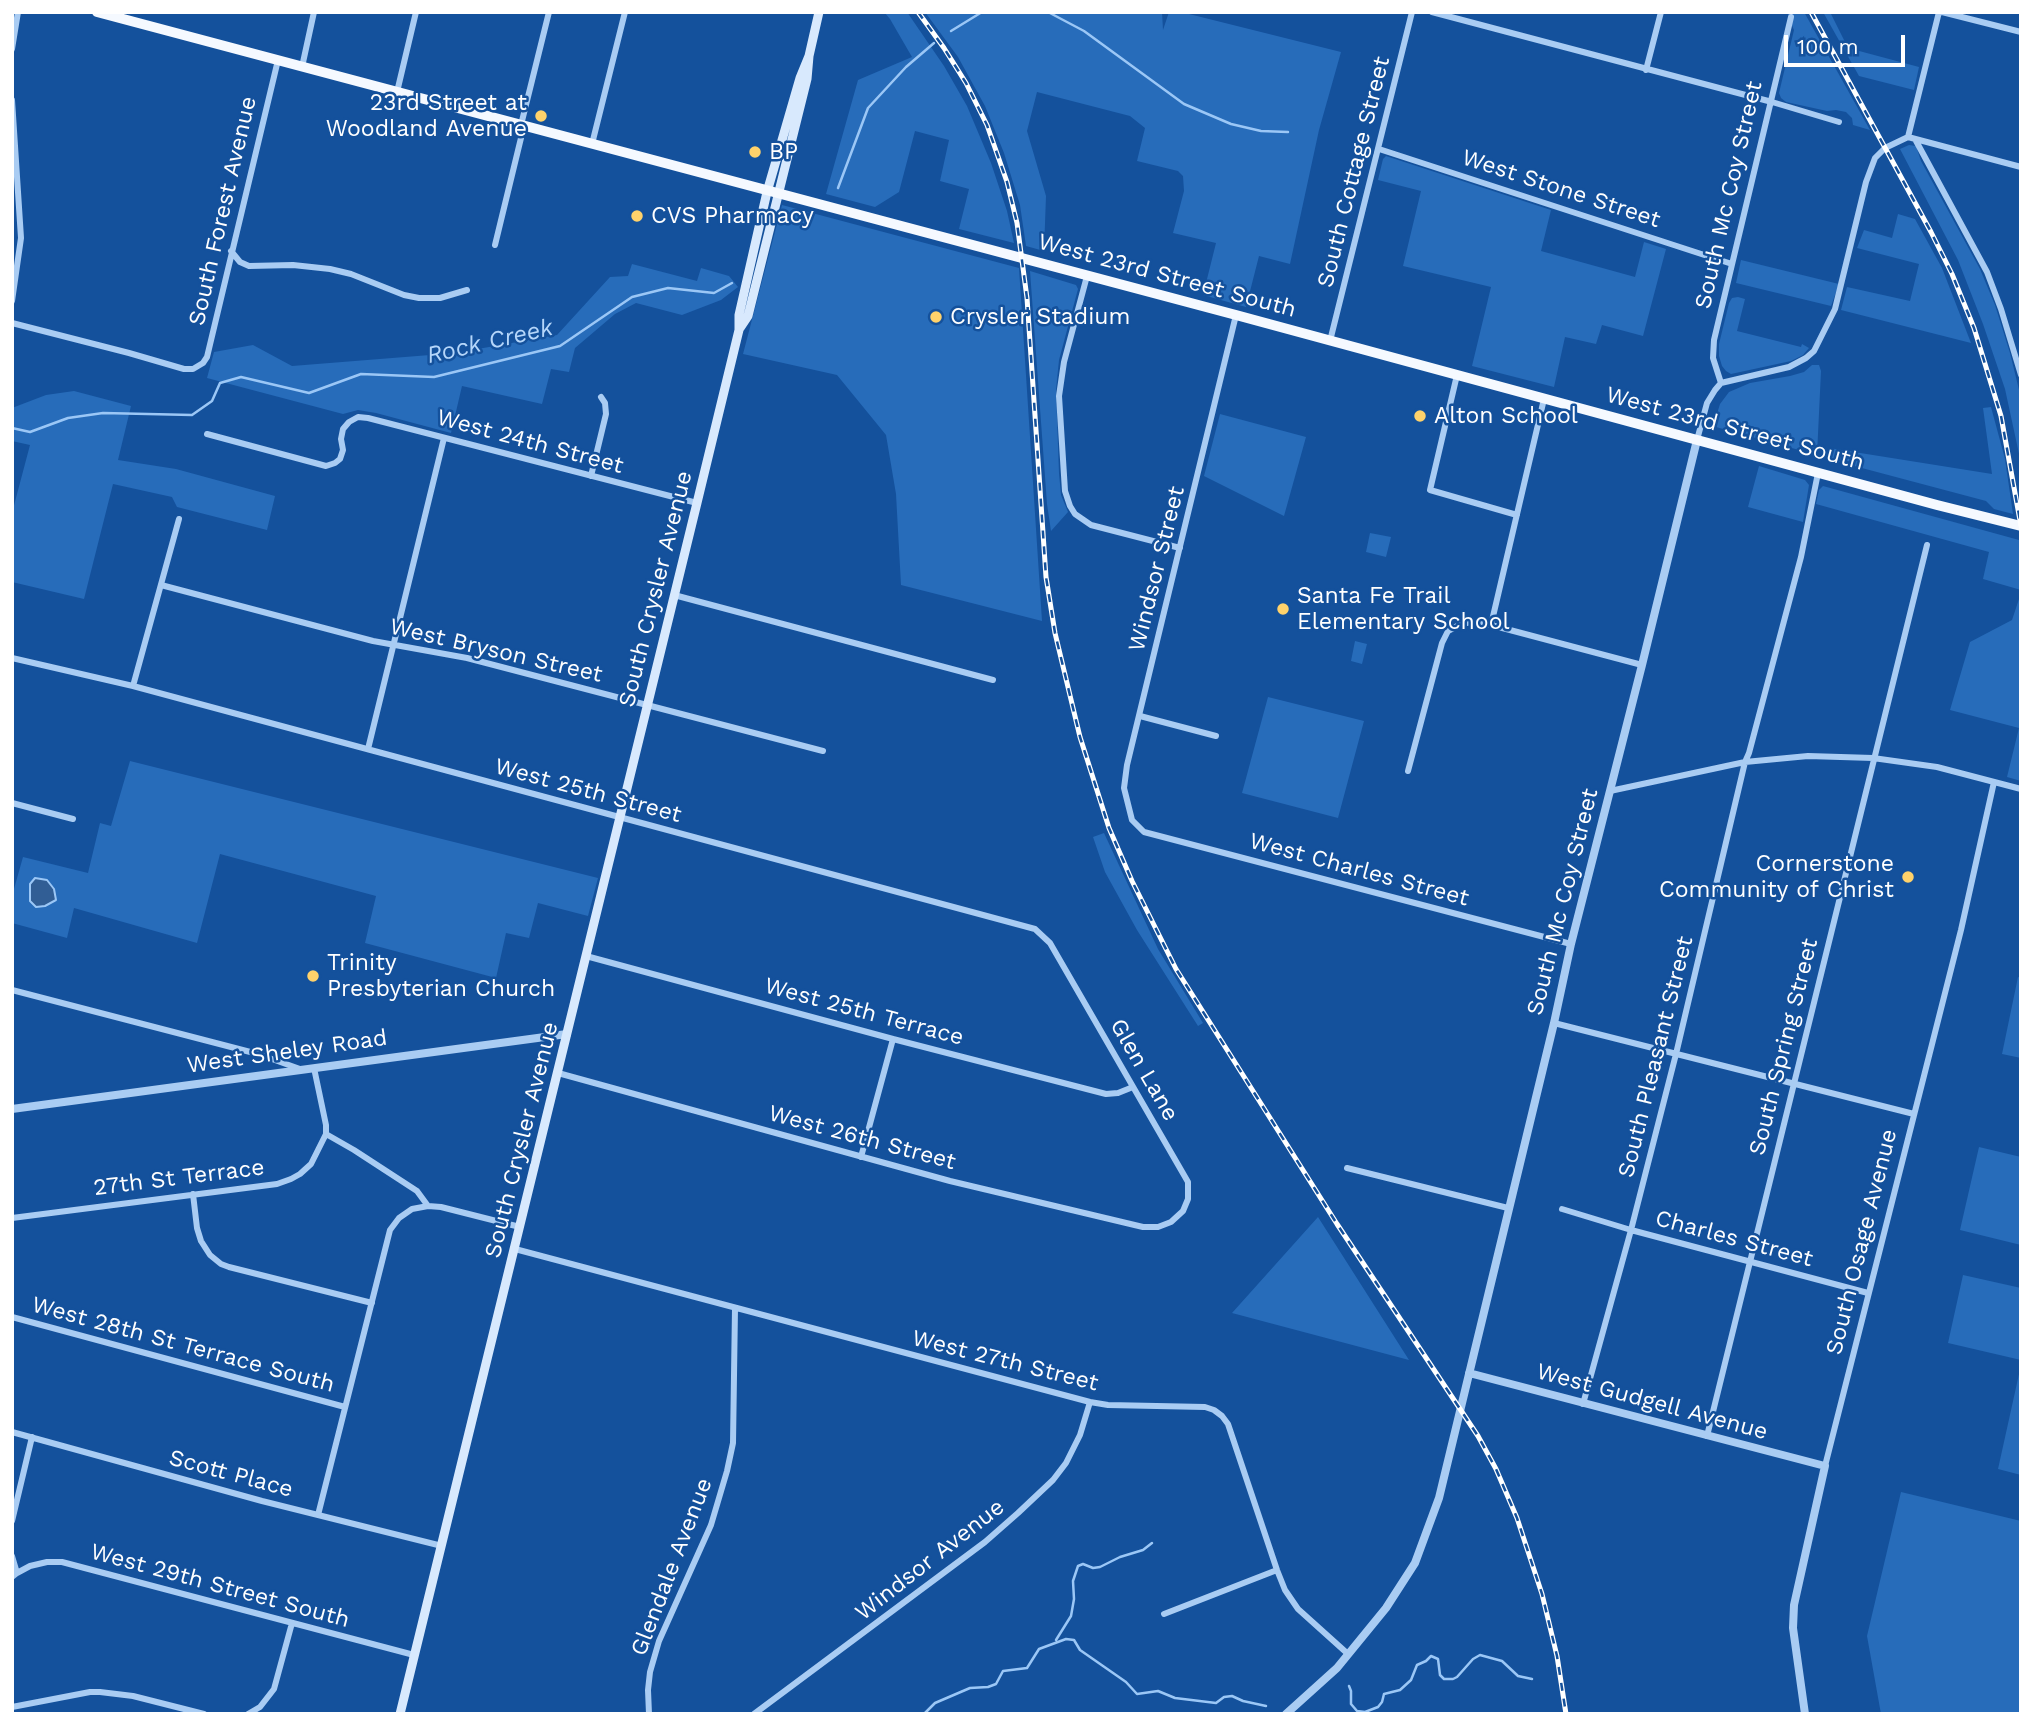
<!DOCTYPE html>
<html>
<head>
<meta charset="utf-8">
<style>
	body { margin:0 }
	#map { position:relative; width:2033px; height:1726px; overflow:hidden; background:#14519c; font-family:"Work Sans",sans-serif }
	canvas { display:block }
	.frame { position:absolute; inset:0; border:14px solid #fff; pointer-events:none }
	.scale { position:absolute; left:1784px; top:35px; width:121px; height:32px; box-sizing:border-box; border:4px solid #fff; border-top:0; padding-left:9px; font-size:21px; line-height:24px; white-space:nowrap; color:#fff; -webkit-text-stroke:5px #14519c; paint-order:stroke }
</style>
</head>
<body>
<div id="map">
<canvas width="2033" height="1726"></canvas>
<div class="frame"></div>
<div class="scale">100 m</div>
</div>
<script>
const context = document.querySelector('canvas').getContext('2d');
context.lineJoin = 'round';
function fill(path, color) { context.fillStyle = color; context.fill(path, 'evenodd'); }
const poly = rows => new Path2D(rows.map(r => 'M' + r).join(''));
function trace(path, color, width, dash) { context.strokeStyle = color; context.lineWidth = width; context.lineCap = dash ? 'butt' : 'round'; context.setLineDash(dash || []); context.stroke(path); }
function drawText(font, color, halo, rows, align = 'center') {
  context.font = font + ' "Work Sans",sans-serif'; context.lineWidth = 5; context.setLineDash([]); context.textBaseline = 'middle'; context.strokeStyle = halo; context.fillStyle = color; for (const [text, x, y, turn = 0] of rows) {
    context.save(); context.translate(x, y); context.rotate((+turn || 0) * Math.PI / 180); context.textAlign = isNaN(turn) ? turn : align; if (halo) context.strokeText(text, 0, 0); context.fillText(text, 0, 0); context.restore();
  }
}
fill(poly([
	[884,12,907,12,944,66,967,106,991,163,1007,211,1014,243,959,229,969,189,940,181,949,140,915,131,899,192,875,207,826,194,858,80,912,57,890,19],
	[925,12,1162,12,1163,30,1169,12,1181,12,1341,52,1319,130,1290,264,1259,256,1246,307,1203,295,1216,243,1173,233,1184,191,1183,176,1178,171,1137,161,1145,128,1130,116,1037,92,1027,131,1046,196,1044,251,1026,246,1020,205,1004,153,985,106,958,57],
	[1788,12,1804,12,1870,130,1853,125,1852,118,1846,112,1836,110,1827,111,1786,102,1781,98,1779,93,1794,30,1788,16],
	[1823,12,1830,12,1848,48,1919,67,1914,90,1859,76],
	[1909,145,1916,146,1921,161,1980,269,1995,305,2010,353,2021,398,2021,463,2005,389,1983,324,1958,260,1900,149],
	[1386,156,1551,210,1541,251,1635,277,1644,242,1666,249,1643,336,1602,325,1596,344,1565,337,1554,387,1472,366,1491,287,1403,266,1421,191,1378,180,1383,159],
	[782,205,1019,268,1042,621,901,585,896,494,886,435,837,375,743,354],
	[1898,214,1915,219,1942,268,1971,343,1841,310,1847,287,1910,301,1919,264,1857,248,1864,230,1892,238],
	[1741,260,1839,284,1831,306,1736,283],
	[632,264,697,281,701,268,729,276,738,287,721,300,682,315,636,303,615,314,575,348,569,372,551,369,542,404,462,386,451,433,376,413,358,410,343,414,207,378,214,352,253,345,292,366,455,353,557,335,610,277,628,276],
	[1030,271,1076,285,1078,289,1059,360,1056,390,1059,473,1061,495,1068,512,1051,531,1047,504],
	[1738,297,1745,299,1737,331,1801,347,1802,344,1809,348,1803,355,1791,361,1731,374,1726,371,1722,366,1719,356,1719,344,1729,303,1732,298],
	[1812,365,1819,365,1821,371,1817,455,1716,427,1716,417,1720,404,1729,392,1750,383,1790,376,1804,372],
	[74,391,131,406,118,460,176,469,275,496,267,530,177,507,172,497,113,484,84,599,12,582,12,513,30,445,12,441,12,408,46,395],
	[1991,407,2005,459,2013,514,1994,509,1986,501,1828,459,1829,448,1992,474,1983,408],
	[1220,414,1306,437,1284,516,1204,476],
	[1759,466,1805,480,1809,485,1803,522,1748,507],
	[1823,486,2019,540,2021,590,1983,579,1989,552,1816,504,1819,490],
	[1370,533,1391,537,1386,557,1366,552],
	[2021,593,2021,781,2007,777,2019,728,1950,710,1970,642,2012,620],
	[1355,641,1367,644,1362,664,1351,661],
	[1268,697,1364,721,1338,818,1242,793],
	[130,761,598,878,588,916,538,903,529,938,506,933,496,978,365,943,376,896,220,854,197,943,74,908,67,938,12,923,12,896,23,857,88,873,100,823,111,826],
	[1104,833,1158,949,1203,1023,1198,1026,1137,930,1105,872,1093,837],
	[2018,977,2021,978,2021,1058,2002,1054],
	[1979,1147,2021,1157,2021,1245,1960,1230],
	[1318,1217,1409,1360,1232,1313],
	[1963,1275,2021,1288,2021,1360,1948,1343],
	[2021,1365,2021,1475,1998,1469],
	[1901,1492,2021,1521,2021,1714,1881,1714,1867,1636]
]), '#276cba');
const water = poly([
	[35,878,47,880,54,889,56,900,45,906,36,907,30,901,30,884,35,878]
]);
fill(water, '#315e95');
trace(water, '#9bc7f6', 2);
trace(poly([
	[1048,12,1084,31,1184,104,1231,124,1261,131,1288,132],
	[951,31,982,12],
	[838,188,868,108,906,67,934,43],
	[12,428,30,432,68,418,103,413,192,415,212,401,220,383,241,377,309,393,361,374,434,377,560,346,632,297,668,288,714,293,732,283],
	[1056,1640,1071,1616,1074,1599,1073,1581,1078,1566,1083,1564,1093,1568,1100,1567,1120,1557,1143,1550,1152,1543],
	[1349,1686,1351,1691,1351,1704,1357,1711,1365,1712,1378,1707,1382,1702,1384,1694,1400,1690,1411,1680,1417,1665,1426,1661,1431,1656,1438,1659,1440,1675,1444,1679,1453,1679,1457,1677,1473,1659,1480,1655,1502,1661,1518,1676,1532,1679],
	[924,1714,935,1703,970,1688,988,1687,996,1684,1003,1671,1027,1668,1039,1649,1066,1639,1074,1640,1080,1650,1126,1682,1137,1694,1158,1691,1175,1698,1216,1703,1224,1697,1232,1696,1243,1701,1266,1706]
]), '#9bc7f6', 2.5);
trace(poly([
	[1432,12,1772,102,1839,122],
	[1942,12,2021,32],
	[12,49,18,12],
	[302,67,314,12],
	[1646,70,1661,12],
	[397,92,416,12],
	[12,100,21,238,12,301],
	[1908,137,1939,12],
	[1915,139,1987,272,2001,309,2021,375],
	[592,144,625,12],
	[1379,149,1732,264],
	[495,245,521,138,521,125,549,12],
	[231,251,240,262,249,266,293,265,330,269,351,274,404,295,419,298,440,298,467,290],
	[1087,276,1064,362,1059,396,1065,491,1070,506,1075,514,1091,525,1180,548],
	[1236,315,1127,765,1124,788,1132,820,1144,832,1571,944],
	[12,323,129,353,184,369,193,369,203,363,207,357,278,60],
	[1330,341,1412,12],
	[1457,375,1430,490,1517,515],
	[1721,383,1713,358,1714,340,1791,17],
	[207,434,326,466,335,463,340,459,343,450,341,439,343,429,349,422,358,417,368,418,697,503],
	[1697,440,1707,403,1715,390,1721,383,1789,367,1806,358,1814,351,1835,309,1866,182,1875,158,1885,148,1908,137,2021,167],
	[591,476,606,414,605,403,601,397],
	[161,585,373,641,467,658,823,751],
	[674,595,993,680],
	[1491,625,1544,399],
	[12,658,133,686,1035,929,1050,943,1188,1182,1188,1199,1183,1211,1171,1222,1158,1227,1143,1227,950,1181,558,1073],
	[133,686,179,519],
	[1140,716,1216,736],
	[368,749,444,438],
	[1408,771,1442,643,1448,631,1461,624,1472,622,1491,625,1642,665],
	[1610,791,1745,762,1808,756,1873,758,1937,767,2021,789],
	[12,803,73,819],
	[586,956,893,1039,1106,1094,1118,1093,1133,1087],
	[12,990,258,1054,300,1069],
	[1554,1023,1914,1114],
	[326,1134,354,1150,417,1191,428,1206,441,1207,520,1227],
	[861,1157,893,1039],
	[1347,1168,1508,1208],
	[193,1194,197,1228,201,1241,210,1255,221,1264,229,1267,372,1303],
	[1562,1209,1631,1230,1868,1293],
	[12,1218,277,1184,291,1179,300,1174,311,1164,326,1134,326,1125,314,1068],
	[515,1249,1090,1402,1108,1405,1205,1407,1214,1410,1222,1416,1228,1424,1277,1570,1285,1590,1298,1609,1348,1654],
	[12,1317,345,1407],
	[1583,1404,1631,1230,1676,1054,1745,762,1749,753,1801,557,1818,473],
	[12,1432,262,1501,442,1546],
	[1707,1436,1927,545],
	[1825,1466,1961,930,1994,782],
	[318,1515,390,1230,399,1218,412,1209,428,1206],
	[12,1521,32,1437],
	[12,1556,17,1573,12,1577],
	[17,1573,30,1566,47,1562,62,1562,414,1655],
	[1164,1614,1277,1570],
	[12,1707,90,1692,100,1692,133,1696,204,1714],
	[248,1714,260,1707,274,1689,292,1623],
	[649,1714,648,1690,650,1672,659,1641,711,1525,727,1471,733,1443,735,1308],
	[754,1714,985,1542,1018,1513,1053,1480,1066,1463,1080,1435,1090,1402]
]), '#a9ccf3', 6);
trace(poly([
	[12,1109,567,1034],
	[1469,1373,1825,1466,1794,1605,1793,1628,1805,1714],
	[1286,1714,1337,1668,1386,1608,1415,1563,1439,1498,1554,1023,1571,944,1642,665,1697,440]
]), '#a9ccf3', 8);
trace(poly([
	[740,328,748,316,807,79,809,56,819,12],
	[400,1714,697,503,739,330,739,315,767,192,800,78,809,56]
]), '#d8e9fd', 9);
trace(poly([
	[97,12,1236,315,1937,505,2021,526]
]), '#f5f9ff', 10);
const rail = poly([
	[918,12,944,48,966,83,987,125,1007,182,1017,223,1027,298,1046,577,1055,633,1080,737,1109,828,1132,881,1176,969,1337,1224,1478,1436,1496,1469,1517,1518,1542,1594,1557,1656,1566,1714],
	[1811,12,1931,232,1952,274,1974,328,2001,416,2021,526]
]);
trace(rail, '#fff', 5);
trace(rail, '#14519c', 2.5, [8]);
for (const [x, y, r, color] of [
	[541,116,7,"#ffd26b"],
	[755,152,7,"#ffd26b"],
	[637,216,7,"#ffd26b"],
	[936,317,7,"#ffd26b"],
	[1420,416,7,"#ffd26b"],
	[1283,609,7,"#ffd26b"],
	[1908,877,7,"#ffd26b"],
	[313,976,7,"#ffd26b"]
]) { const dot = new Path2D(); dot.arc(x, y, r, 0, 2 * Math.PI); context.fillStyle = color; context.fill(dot); trace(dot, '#14519c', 2.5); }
drawText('23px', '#fff', '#14519c', [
	["23rd Street at",527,103,"right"],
	["Woodland Avenue",527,129,"right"],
	["BP",769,152],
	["CVS Pharmacy",651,216],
	["Crysler Stadium",950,317],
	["Alton School",1434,416],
	["Santa Fe Trail",1297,596],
	["Elementary School",1297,622],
	["Cornerstone",1894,864,"right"],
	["Community of Christ",1894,890,"right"],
	["Trinity",327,963],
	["Presbyterian Church",327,989]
], 'left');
drawText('23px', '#fff', '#14519c', [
	["South Cottage Street",1354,172,-76],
	["West Stone Street",1561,189,18],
	["South Mc Coy Street",1729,195,-77],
	["South Forest Avenue",223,211,-77],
	["West 23rd Street South",1167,276,15],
	["West 23rd Street South",1735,429,15],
	["West 24th Street",530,442,15],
	["Windsor Street",1157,569,-76],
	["South Crysler Avenue",656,589,-76],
	["West Bryson Street",496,651,13],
	["West 25th Street",588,791,15],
	["West Charles Street",1359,870,15],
	["South Mc Coy Street",1563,902,-76],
	["West 25th Terrace",864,1012,15],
	["South Spring Street",1784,1047,-76],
	["West Sheley Road",287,1052,-8],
	["South Pleasant Street",1656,1057,-76],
	["Glen Lane",1144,1070,60],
	["West 26th Street",862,1138,15],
	["South Crysler Avenue",522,1140,-76],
	["27th St Terrace",179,1178,-7],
	["Charles Street",1734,1239,15],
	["South Osage Avenue",1862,1242,-76],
	["West 28th St Terrace South",183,1345,15],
	["West 27th Street",1005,1361,14],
	["West Gudgell Avenue",1652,1402,15],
	["Scott Place",231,1474,15],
	["Windsor Avenue",930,1560,-38],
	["Glendale Avenue",672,1567,-69],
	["West 29th Street South",220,1586,15]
]);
drawText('italic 24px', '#b5d6fa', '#14519c', [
	["Rock Creek",490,342,-13]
]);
</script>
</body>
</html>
